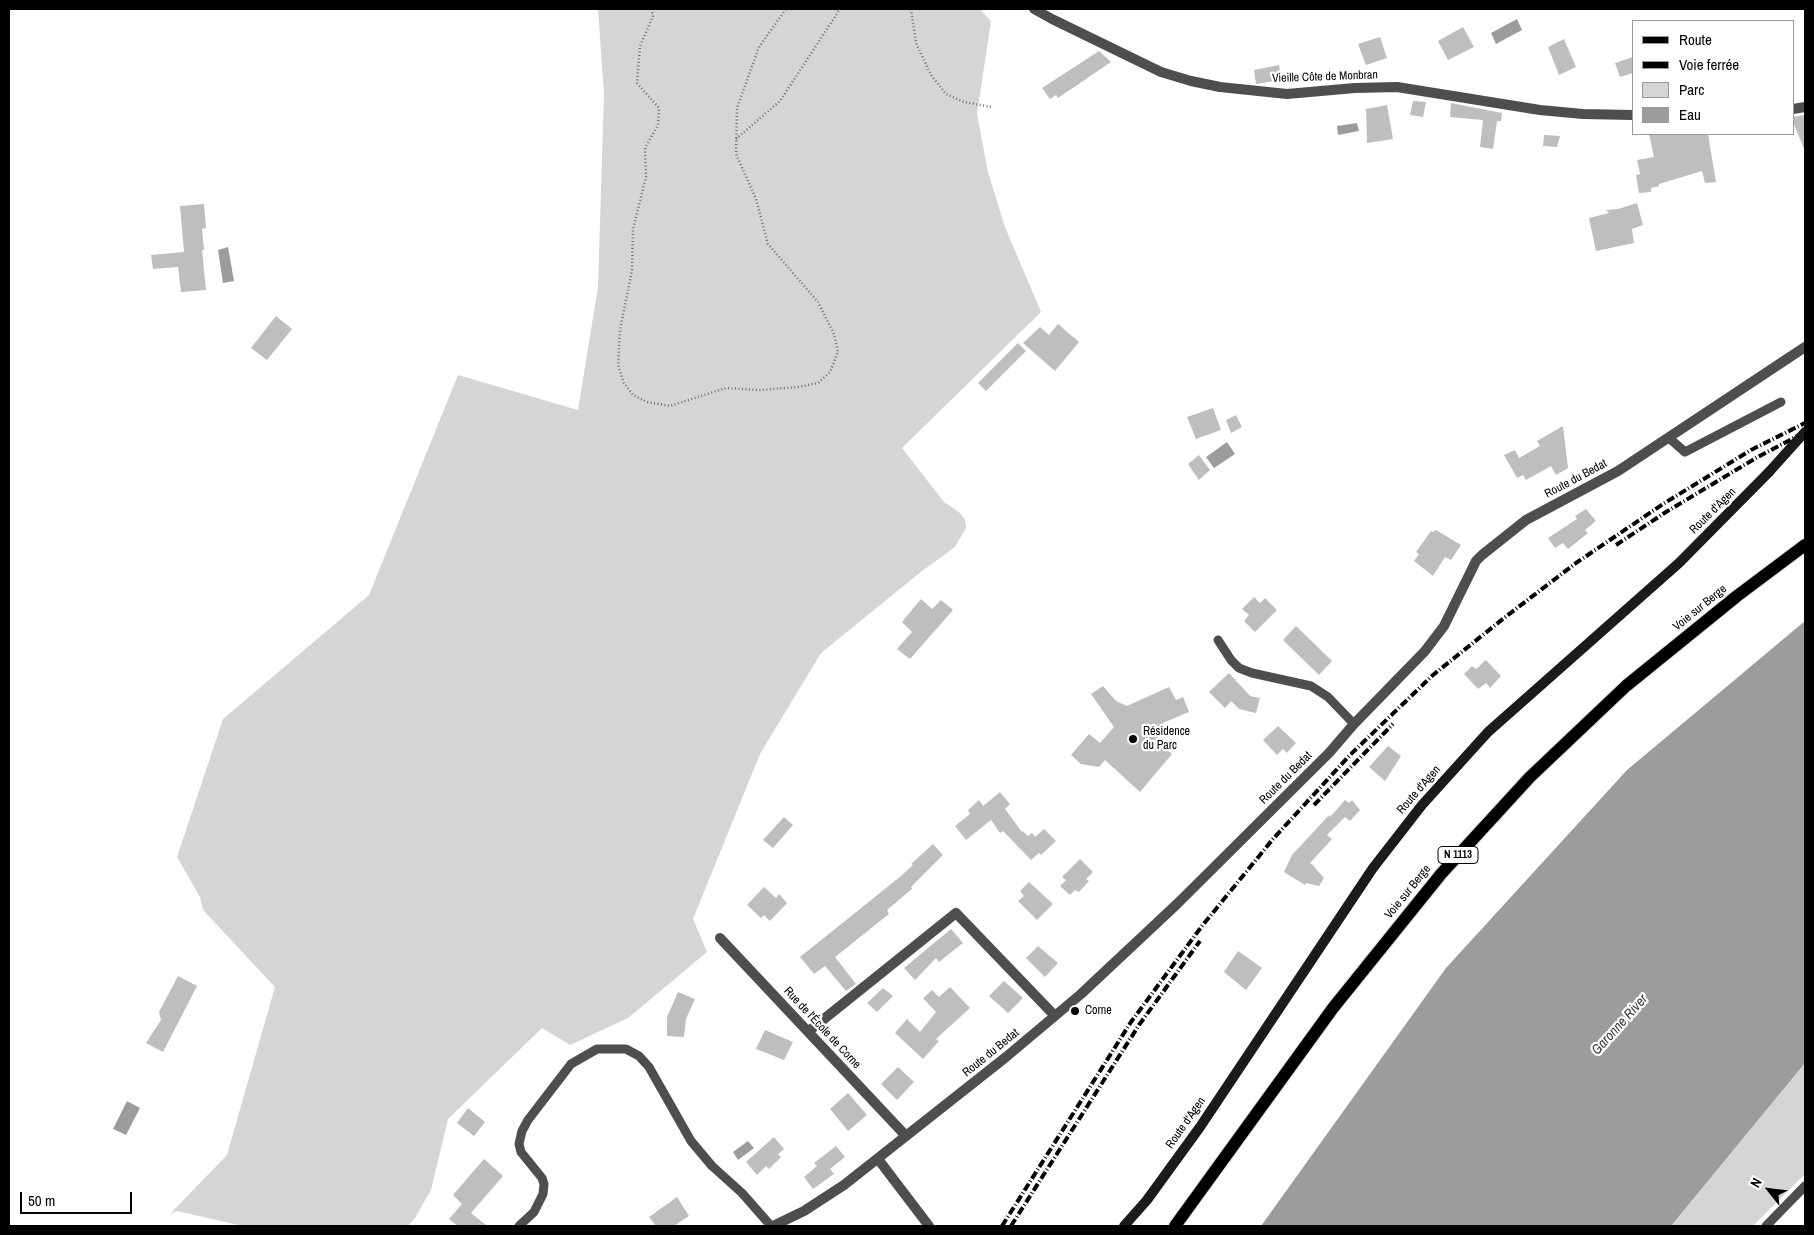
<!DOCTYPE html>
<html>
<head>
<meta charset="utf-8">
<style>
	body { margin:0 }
	#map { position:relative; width:1814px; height:1235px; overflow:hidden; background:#fff; font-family:"Archivo Narrow",sans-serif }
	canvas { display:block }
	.frame { position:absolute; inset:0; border:10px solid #000; pointer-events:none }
	.legend { position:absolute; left:1632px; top:20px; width:162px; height:115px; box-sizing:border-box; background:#fff; border:1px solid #999; margin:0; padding:6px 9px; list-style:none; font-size:15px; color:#000 }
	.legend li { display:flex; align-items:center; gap:10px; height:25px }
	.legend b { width:25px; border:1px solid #999 }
	.north { position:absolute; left:1744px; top:1165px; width:50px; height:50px; -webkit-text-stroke:4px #fff; paint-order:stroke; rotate:299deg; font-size:14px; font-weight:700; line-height:20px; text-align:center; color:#000 }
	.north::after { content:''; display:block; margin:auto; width:18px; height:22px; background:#000; clip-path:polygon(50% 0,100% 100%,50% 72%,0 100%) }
	.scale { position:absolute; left:20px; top:1192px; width:112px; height:22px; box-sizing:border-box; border:2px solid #000; border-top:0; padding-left:6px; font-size:15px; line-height:18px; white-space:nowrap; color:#000; -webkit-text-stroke:4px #fff; paint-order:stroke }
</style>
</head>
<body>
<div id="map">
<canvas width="1814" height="1235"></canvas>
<div class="frame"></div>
<ul class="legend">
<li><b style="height:6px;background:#000"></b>Route</li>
<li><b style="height:6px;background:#000"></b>Voie ferrée</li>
<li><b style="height:14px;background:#d5d5d5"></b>Parc</li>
<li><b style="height:14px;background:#9c9c9c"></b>Eau</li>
</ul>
<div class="north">N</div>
<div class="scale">50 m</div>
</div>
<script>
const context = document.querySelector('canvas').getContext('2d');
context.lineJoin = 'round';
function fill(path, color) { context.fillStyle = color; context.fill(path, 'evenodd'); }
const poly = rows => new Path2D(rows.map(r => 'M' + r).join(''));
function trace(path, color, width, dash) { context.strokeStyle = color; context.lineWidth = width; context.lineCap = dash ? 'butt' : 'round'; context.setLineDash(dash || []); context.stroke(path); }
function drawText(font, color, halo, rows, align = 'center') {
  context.font = font + ' "Archivo Narrow",sans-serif'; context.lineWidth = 4.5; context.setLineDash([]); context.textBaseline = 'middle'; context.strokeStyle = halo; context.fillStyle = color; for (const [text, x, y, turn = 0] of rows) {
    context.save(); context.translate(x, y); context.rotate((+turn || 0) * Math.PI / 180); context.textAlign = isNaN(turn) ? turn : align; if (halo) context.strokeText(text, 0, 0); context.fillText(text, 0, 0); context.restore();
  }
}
fill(poly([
	[598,9,980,9,991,21,977,114,988,172,1005,227,1041,312,902,448,944,502,960,513,965,520,966,528,955,547,922,571,821,653,760,754,693,919,707,952,628,1018,570,1045,542,1028,448,1119,431,1190,415,1218,408,1226,243,1226,177,1211,170,1214,227,1155,275,987,203,910,200,897,177,857,223,719,369,595,458,375,578,410,598,287,604,94],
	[1805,1063,1805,1174,1753,1226,1671,1226]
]), '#d5d5d5');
fill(poly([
	[1517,19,1522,30,1496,44,1491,33],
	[1357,123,1359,131,1338,135,1337,126],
	[228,247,234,281,223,283,218,250],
	[1227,442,1235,454,1214,468,1206,457],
	[1805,621,1805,1063,1671,1226,1261,1226,1446,968,1627,770],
	[127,1101,140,1108,126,1135,113,1129],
	[748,1141,754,1148,738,1160,733,1152]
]), '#9c9c9c');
fill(poly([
	[1463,27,1474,47,1448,60,1438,41],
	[1380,37,1387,58,1366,65,1358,44],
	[1564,39,1576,67,1559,75,1548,47],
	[1099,51,1111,62,1058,98,1056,95,1050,99,1042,88],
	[1633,57,1633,73,1620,77,1615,63],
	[1279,65,1281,80,1256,84,1254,70],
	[1413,101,1426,102,1423,117,1410,115],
	[1451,103,1502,113,1501,121,1497,121,1493,149,1480,147,1483,120,1450,117],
	[1387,105,1393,139,1367,143,1366,109],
	[1805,115,1805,151,1793,122,1793,117],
	[1649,134,1708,134,1716,182,1705,183,1702,171,1659,184,1659,186,1651,188,1651,192,1639,193,1636,175,1640,174,1637,160,1654,157],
	[1544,135,1560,136,1557,147,1543,146],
	[1637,203,1643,225,1632,229,1634,243,1596,251,1589,218,1609,213,1606,210,1618,209],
	[204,204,206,228,202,229,204,250,202,250,206,290,181,292,178,267,153,269,151,255,184,252,180,206],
	[276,316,292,329,267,360,251,348],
	[1058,324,1079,342,1055,371,1023,343,1040,327,1049,335],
	[1018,343,1026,351,986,391,978,383],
	[1213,408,1221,430,1196,439,1187,417],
	[1236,415,1242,427,1231,433,1226,420],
	[1563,426,1568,468,1556,475,1551,466,1526,480,1523,475,1517,478,1504,455,1515,450,1519,458,1540,446,1537,441],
	[1199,455,1210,470,1199,480,1188,464],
	[1586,509,1596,521,1585,530,1588,533,1568,549,1563,543,1555,548,1548,538,1577,519,1575,516],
	[1436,530,1461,545,1451,560,1445,557,1433,576,1414,561,1419,554,1416,552,1431,531,1433,532],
	[1254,597,1260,603,1265,598,1277,610,1255,632,1244,621,1249,615,1242,609],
	[921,599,932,609,941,600,953,610,910,659,897,649,912,632,902,622],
	[1296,626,1332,661,1319,675,1283,640],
	[1486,660,1501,676,1490,688,1486,683,1478,689,1464,674,1472,666,1476,669],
	[1229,673,1250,696,1260,698,1256,713,1239,709,1231,701,1225,708,1209,692],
	[1103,686,1116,701,1127,706,1169,687,1176,700,1183,697,1189,712,1163,723,1164,728,1153,733,1167,744,1165,747,1172,754,1140,792,1105,760,1099,767,1081,764,1071,755,1089,734,1100,743,1114,727,1091,694],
	[1278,726,1296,743,1287,753,1283,749,1277,755,1263,740],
	[1388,746,1401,756,1385,781,1369,767],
	[1000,792,1010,804,1005,809,1022,832,1023,831,1028,836,1032,833,1035,837,1044,829,1056,841,1041,855,1039,853,1031,860,1005,833,1003,831,1000,833,991,820,966,840,955,826,970,814,968,810,979,800,983,806],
	[1345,800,1349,803,1352,800,1360,810,1350,821,1345,817,1327,835,1332,839,1310,863,1315,867,1315,868,1324,878,1319,886,1306,883,1305,885,1284,872,1292,855,1329,815,1330,817],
	[784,817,793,825,773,848,763,840],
	[933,844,943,855,911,887,912,889,887,910,889,914,835,957,856,984,846,991,825,966,814,974,800,957,901,876,913,865,911,864],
	[1080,859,1093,872,1086,879,1089,881,1079,892,1075,890,1070,895,1060,886,1066,880,1062,877],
	[1029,882,1053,904,1037,920,1018,901,1024,896,1020,891],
	[764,887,776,898,779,894,787,903,770,921,764,915,761,918,747,905],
	[951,929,963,943,939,962,936,958,915,980,904,968],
	[1038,946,1058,963,1045,977,1026,958],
	[1238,951,1262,968,1246,990,1224,972],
	[178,976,197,986,163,1052,146,1043,161,1020,159,1012],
	[1004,981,1023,998,1008,1013,989,996],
	[950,987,970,1008,936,1039,939,1041,923,1059,895,1033,907,1019,920,1032,936,1012,923,998,932,990,939,997],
	[883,988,893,996,877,1012,867,1003],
	[678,992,695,999,686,1019,684,1037,667,1036,667,1017],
	[765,1030,793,1042,784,1060,756,1049],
	[898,1067,914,1082,897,1100,881,1084],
	[848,1093,867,1115,848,1131,830,1109],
	[468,1108,485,1122,474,1136,457,1123],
	[774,1137,784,1149,778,1154,781,1157,769,1169,766,1166,757,1175,746,1162],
	[836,1146,845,1157,830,1169,834,1174,813,1189,804,1177,817,1166,814,1163],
	[484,1159,503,1176,471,1213,487,1226,458,1226,449,1219,462,1204,453,1195],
	[677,1197,689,1216,674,1226,656,1226,649,1217]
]), '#bebebe');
const primary = poly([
	[1175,1226,1333,1008,1441,874,1530,777,1626,686,1737,596,1805,545]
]);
trace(primary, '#dbdbdb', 14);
trace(poly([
	[651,9,653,16,640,46,637,83,659,108,658,125,645,148,646,177,633,229,632,270,620,330,618,365,624,383,633,395,647,402,670,406,726,388,759,390,798,387,818,383,830,372,838,352,834,334,818,302,768,244,756,199,736,154,737,108,759,47,786,9],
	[911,9,916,43,931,75,946,94,964,102,992,107],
	[736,139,780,101,840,9]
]), '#707070', 2.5, [1, 2.5]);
trace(poly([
	[1669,438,1685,452,1781,402],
	[1218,640,1231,660,1239,668,1252,673,1311,686,1328,697,1354,724],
	[519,1226,534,1212,543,1194,544,1184,542,1178,521,1152,519,1144,522,1131,528,1120,571,1064,597,1049,626,1049,639,1056,649,1067,691,1141,712,1166,742,1193,771,1226],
	[1766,1226,1805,1186]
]), '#4e4e4e', 9);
trace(poly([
	[1034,9,1052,19,1161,72,1191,81,1220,87,1287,94,1355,88,1397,87,1540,110,1583,114,1633,115],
	[1793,109,1805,107],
	[720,938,906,1136],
	[809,1031,956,913,1055,1016],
	[878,1159,929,1226],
	[773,1226,804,1211,844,1185,1006,1057,1081,994,1177,904,1329,753,1354,724,1425,651,1444,626,1476,561,1482,555,1526,520,1618,471,1805,347]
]), '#4e4e4e', 10);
trace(poly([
	[1124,1226,1147,1200,1200,1127,1373,868,1422,805,1488,732,1679,563,1769,472]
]), '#1b1b1b', 10);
trace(primary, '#000', 12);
trace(poly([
	[1616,545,1666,512,1756,458,1805,432],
	[1314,805,1393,724],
	[1002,1226,1131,1022,1202,926,1273,839,1350,755,1433,675,1504,618,1576,563,1663,504,1751,450,1805,423],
	[1011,1226,1139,1025,1200,941]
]), '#000', 4, [8, 2.5, 1, 2.5]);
trace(poly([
	[1769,472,1805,432]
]), '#1b1b1b', 10);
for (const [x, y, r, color] of [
	[1133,739,5,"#000"],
	[1075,1011,5,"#000"]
]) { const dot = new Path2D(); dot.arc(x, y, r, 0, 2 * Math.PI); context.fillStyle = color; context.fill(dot); trace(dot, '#fff', 2); }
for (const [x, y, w] of [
	[1458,855,40]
]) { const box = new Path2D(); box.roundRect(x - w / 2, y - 8.5, w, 17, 4); context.fillStyle = '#fff'; context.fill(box); trace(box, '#000', 1); }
drawText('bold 11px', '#000', null, [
	["N 1113",1458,855]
]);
drawText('12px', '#000', '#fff', [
	["Vieille Côte de Monbran",1325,77,-2],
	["Route du Bedat",1576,479,-28],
	["Route d'Agen",1713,511,-45],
	["Voie sur Berge",1700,608,-39],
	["Route du Bedat",1286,778,-45],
	["Route d'Agen",1419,790,-49],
	["Voie sur Berge",1408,892,-51],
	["Rue de l'École de Corne",822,1028,47],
	["Route du Bedat",991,1053,-39],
	["Route d'Agen",1186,1123,-55]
]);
drawText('12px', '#000', '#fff', [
	["Résidence",1143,732],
	["du Parc",1143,746],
	["Corne",1085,1011]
], 'left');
drawText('italic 14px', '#3d3d3d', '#fff', [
	["Garonne River",1620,1025,-48]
]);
</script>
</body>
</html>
